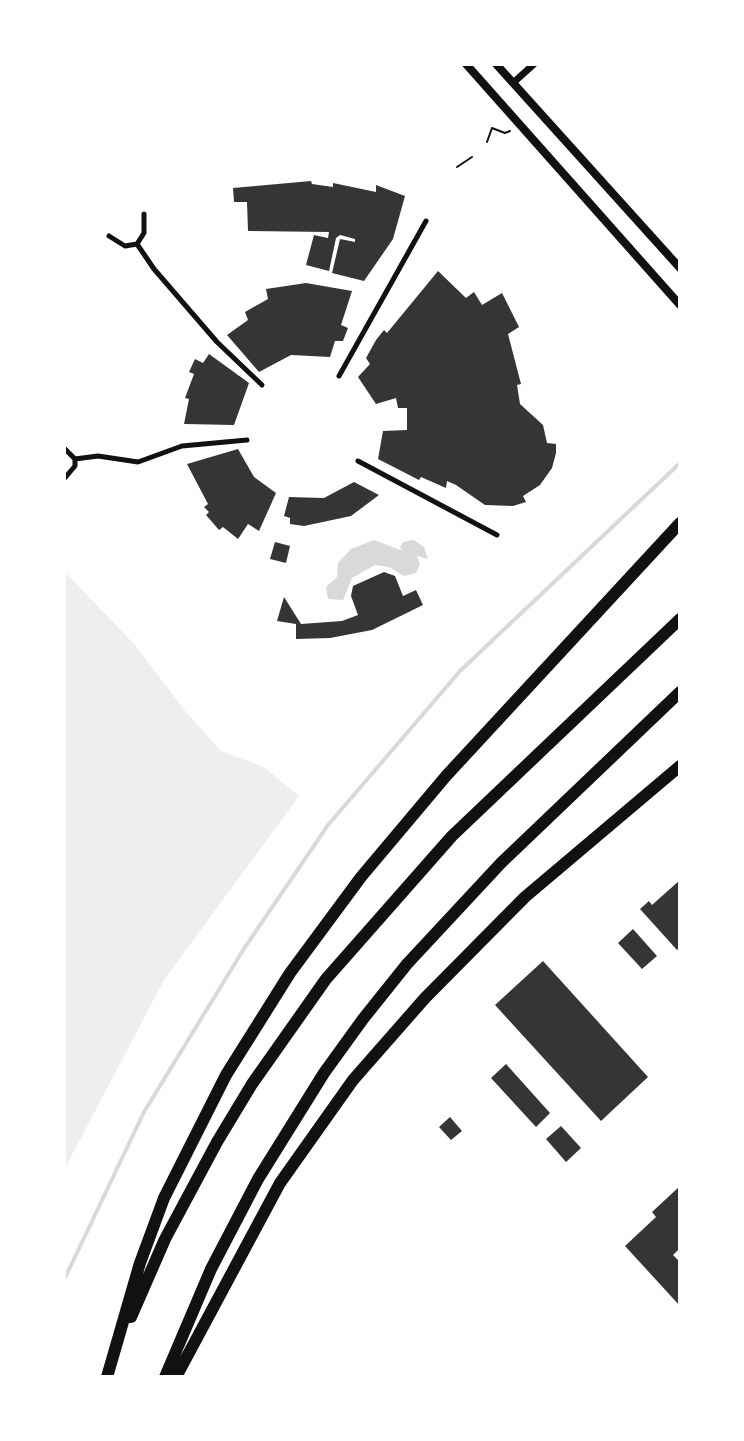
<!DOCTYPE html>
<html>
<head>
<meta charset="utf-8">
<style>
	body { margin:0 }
	#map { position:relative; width:744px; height:1441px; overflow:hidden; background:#fff; font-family:"Public Sans",sans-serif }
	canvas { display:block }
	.frame { position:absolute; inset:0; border:66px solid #fff; pointer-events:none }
</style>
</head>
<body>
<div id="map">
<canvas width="744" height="1441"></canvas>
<div class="frame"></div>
</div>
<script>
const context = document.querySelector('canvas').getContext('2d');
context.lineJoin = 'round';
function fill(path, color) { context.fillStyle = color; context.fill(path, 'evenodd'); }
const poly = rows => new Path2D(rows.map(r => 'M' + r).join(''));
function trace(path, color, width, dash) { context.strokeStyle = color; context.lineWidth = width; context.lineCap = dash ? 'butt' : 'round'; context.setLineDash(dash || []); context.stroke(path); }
fill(poly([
	[64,571,135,645,186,712,221,751,264,767,299,796,164,980,64,1170]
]), '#eee');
fill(poly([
	[414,540,424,547,428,559,417,556,420,564,416,573,404,576,389,567,375,565,352,578,343,600,328,599,326,587,337,577,338,563,351,549,374,540,403,551,400,548,403,542]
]), '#d9d9d9');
trace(poly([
	[64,1280,144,1112,245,947,328,825,460,671,680,463]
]), '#d9d9d9', 4);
fill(poly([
	[311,181,312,184,333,187,333,183,376,192,376,185,405,196,393,239,364,281,332,273,340,239,355,242,355,239,340,235,336,238,329,271,306,265,314,235,328,238,329,232,248,231,247,202,234,202,233,188],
	[438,271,466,298,474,292,482,305,502,293,519,327,508,334,521,384,517,385,520,404,543,425,547,443,556,444,556,453,552,468,540,485,523,496,526,502,513,506,485,505,456,485,447,481,446,488,421,477,419,480,378,459,383,431,407,430,407,408,398,408,396,398,376,404,358,377,370,364,366,358,376,340,384,330,387,333],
	[306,283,352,291,341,325,348,328,343,341,335,341,330,357,291,355,259,372,227,335,248,320,245,312,268,299,266,289],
	[209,354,249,383,234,425,184,424,189,399,185,398,194,374,189,372,195,359,203,363],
	[238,449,254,477,276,493,259,531,248,524,238,539,223,527,219,530,206,515,209,512,204,507,208,504,187,464],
	[354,482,379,495,351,516,304,526,290,524,290,518,284,516,289,497,324,498],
	[275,542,290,546,286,563,270,559],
	[384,572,395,576,403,596,416,590,423,605,372,630,330,638,296,639,296,624,277,621,284,597,301,624,342,621,358,615,351,596,353,586],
	[680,880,680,947,677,950,640,909,649,901,652,905],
	[633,929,657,956,642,969,618,943],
	[543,961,648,1077,601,1121,495,1005],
	[506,1064,550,1113,536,1127,491,1078],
	[450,1117,462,1131,451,1140,439,1127],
	[561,1126,581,1148,566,1162,546,1139],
	[680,1186,680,1248,673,1255,680,1262,680,1306,625,1246,656,1217,652,1212]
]), '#353535');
trace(poly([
	[487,142,492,128,505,133,510,131],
	[457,167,472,157]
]), '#111', 2);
trace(poly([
	[144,214,144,233,137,244,154,269,217,342,262,385],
	[109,236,125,246,137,244],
	[339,376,426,221],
	[64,448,75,459,75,466,64,479],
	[75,459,98,456,138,462,182,446,247,440],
	[358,461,497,535]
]), '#111', 5);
trace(poly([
	[513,83,534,64]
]), '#111', 7);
trace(poly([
	[466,64,680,305],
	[496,64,680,268]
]), '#111', 8);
trace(poly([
	[131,1317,165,1239,217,1142,252,1084,326,979,452,836,680,619],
	[107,1377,140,1263,164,1198,226,1075,290,973,361,877,446,776,680,523],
	[165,1377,211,1269,258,1179,324,1073,363,1019,407,964,501,863,680,692],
	[176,1377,280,1183,353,1080,425,998,525,897,680,766]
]), '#111', 12);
</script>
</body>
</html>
